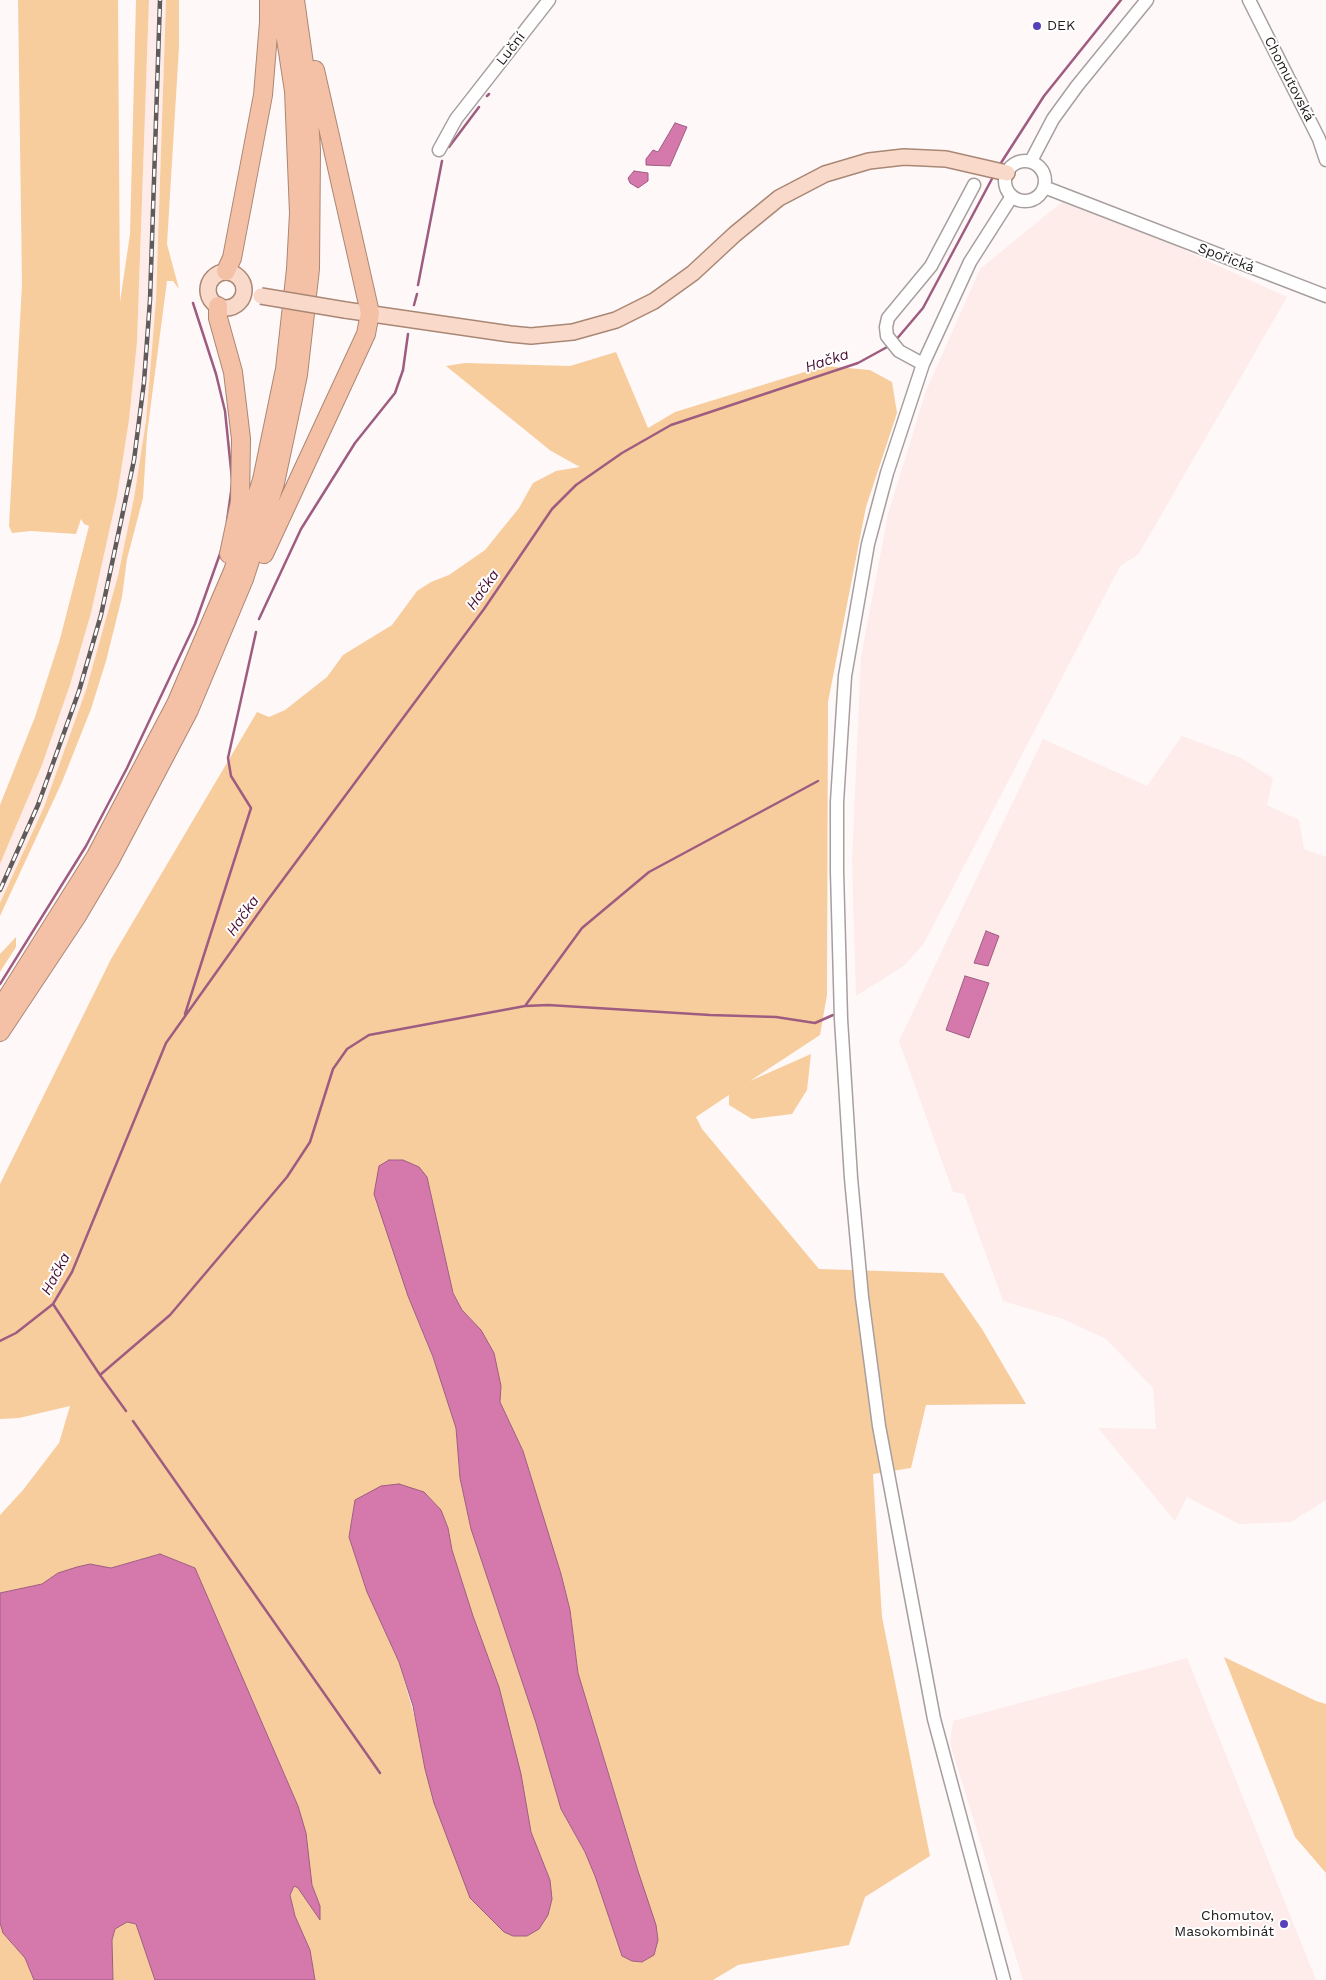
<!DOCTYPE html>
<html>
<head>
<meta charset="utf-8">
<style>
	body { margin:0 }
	canvas { display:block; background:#fef8f8 }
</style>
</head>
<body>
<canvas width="1326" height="1980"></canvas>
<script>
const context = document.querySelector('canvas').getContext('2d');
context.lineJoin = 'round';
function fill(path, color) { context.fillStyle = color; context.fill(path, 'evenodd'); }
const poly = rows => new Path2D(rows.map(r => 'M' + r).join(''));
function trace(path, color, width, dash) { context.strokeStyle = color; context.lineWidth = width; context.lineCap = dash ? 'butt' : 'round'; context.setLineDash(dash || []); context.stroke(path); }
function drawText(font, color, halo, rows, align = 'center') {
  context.font = font + ' "Work Sans",sans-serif'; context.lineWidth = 4; context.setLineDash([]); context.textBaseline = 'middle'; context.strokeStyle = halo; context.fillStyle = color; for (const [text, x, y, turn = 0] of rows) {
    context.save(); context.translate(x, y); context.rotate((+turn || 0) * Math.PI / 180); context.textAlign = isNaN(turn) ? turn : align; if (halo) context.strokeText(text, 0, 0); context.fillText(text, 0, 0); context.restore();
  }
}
fill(poly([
	[149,0,166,0,156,300,146,421,134,498,118,576,86,690,44,807,0,903,0,864,42,765,70,685,91,613,117,496,129,420,137,342],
	[1068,197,1287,297,1138,555,1120,566,924,943,905,965,856,996,852,861,861,657,888,514,926,391,980,269],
	[1182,736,1241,758,1273,778,1267,805,1299,820,1304,849,1326,857,1326,1500,1291,1522,1239,1524,1187,1497,1175,1521,1098,1428,1156,1429,1153,1388,1106,1339,1063,1319,1003,1301,964,1194,953,1192,899,1041,1043,739,1147,786],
	[1187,1658,1316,1980,1023,1980,950,1743,953,1721]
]), '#feecea');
fill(poly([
	[18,0,118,0,120,302,130,234,136,0,149,0,137,342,129,420,117,496,91,613,70,685,42,765,0,864,0,805,35,717,60,639,89,526,84,524,81,519,76,534,31,531,12,533,9,526,22,284],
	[166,0,179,0,179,47,167,244,179,289,173,281,167,281,147,434,143,498,127,559,122,597,106,661,91,709,62,782,0,916,0,903,44,807,86,690,118,576,134,498,146,421,156,300],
	[616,352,648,428,675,412,824,366,870,370,892,382,897,413,866,507,828,702,827,995,820,1035,750,1081,811,1054,807,1090,792,1114,752,1119,729,1105,729,1095,696,1117,702,1129,819,1269,943,1273,982,1329,1026,1404,926,1405,911,1468,873,1474,882,1617,930,1856,865,1897,849,1945,738,1965,713,1980,315,1980,310,1950,295,1916,290,1895,294,1886,298,1888,320,1919,320,1906,312,1885,298,1806,195,1568,160,1554,111,1568,90,1564,58,1573,42,1584,0,1593,0,1515,23,1490,59,1443,70,1406,19,1418,0,1419,0,1184,111,959,257,712,269,717,285,710,327,677,343,655,392,625,417,591,431,582,449,575,485,550,519,508,533,483,556,471,580,467,551,451,446,366,465,363,570,366],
	[427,1177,453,1293,462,1310,481,1330,501,1394,500,1402,523,1451,561,1574,570,1610,578,1673,645,1893,622,1956,595,1876,585,1852,561,1809,536,1723,471,1529,460,1478,456,1428,442,1381,408,1296,386,1230],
	[424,1492,441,1510,448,1528,452,1550,473,1616,499,1687,531,1832,550,1880,527,1936,513,1936,420,1736,399,1662,367,1592,349,1537,355,1500],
	[16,937,16,947,0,972,0,954],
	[1224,1657,1316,1701,1326,1704,1326,1873,1295,1837],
	[127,1922,136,1924,155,1980,113,1980,112,1940,115,1929],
	[0,1923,3,1933,25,1958,34,1980,0,1980]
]), '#f8cd9e');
const water = poly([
	[675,123,687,127,670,166,646,165,646,159,653,150,658,152,675,123],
	[634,171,648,173,648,181,638,188,630,183,628,178,634,171],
	[986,931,999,936,988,966,974,963,986,931],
	[965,976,989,983,969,1038,946,1030,965,976],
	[389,1160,403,1160,419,1167,427,1177,453,1293,462,1310,481,1330,494,1353,501,1386,500,1402,523,1451,561,1574,570,1610,578,1673,638,1871,656,1925,658,1940,654,1955,642,1962,632,1961,622,1956,595,1876,585,1852,561,1809,536,1723,471,1529,460,1478,456,1428,433,1357,408,1296,374,1194,379,1166,389,1160],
	[399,1484,424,1492,441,1510,448,1528,452,1550,473,1616,499,1687,521,1774,531,1832,550,1880,552,1899,548,1915,539,1929,527,1936,513,1936,504,1932,470,1898,434,1803,425,1769,413,1706,399,1662,367,1592,349,1537,355,1500,381,1486,399,1484],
	[160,1554,195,1568,298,1806,306,1833,312,1885,320,1906,320,1920,298,1888,294,1886,290,1895,295,1916,310,1950,315,1980,155,1980,136,1924,127,1922,115,1929,112,1940,113,1980,34,1980,25,1958,3,1933,0,1923,0,1593,42,1584,58,1573,77,1567,90,1564,111,1568,160,1554]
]);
fill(water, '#d579ac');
trace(water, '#9e5d80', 1);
trace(poly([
	[487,96,489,94],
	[449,147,479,107],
	[999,166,1044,96,1121,0],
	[418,285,442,161],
	[193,303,216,374,225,411,232,479],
	[414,305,417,294],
	[895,341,923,308,994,175],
	[227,521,232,485],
	[259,619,301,529,355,443,395,393,403,370,408,334],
	[0,984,86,846,127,768,195,624,221,551],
	[525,1006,548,1005,710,1015,776,1017,815,1023,833,1015],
	[185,1014,251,808,231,776,228,758,256,632],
	[53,1304,100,1375,170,1315,287,1177,310,1142,333,1069,347,1049,369,1035,525,1006,582,928,649,872,818,781],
	[0,1341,16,1333,53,1304,72,1272,166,1043,267,901,484,609,552,509,576,485,622,453,671,425,858,363,889,346],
	[100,1375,126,1411],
	[133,1421,380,1773]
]), '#9e5d80', 2.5);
const minor = poly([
	[1249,0,1319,139,1326,160],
	[439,150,456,119,549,0],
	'1005 181a20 20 0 1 1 40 0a20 20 0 1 1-40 0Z',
	[1031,161,1053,119,1077,86,1147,0],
	[1044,187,1326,296],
	[923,364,899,351,887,336,886,327,888,318,931,266,974,185],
	[1004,1980,934,1719,879,1426,862,1297,851,1178,841,1019,837,871,837,802,845,676,868,544,887,473,923,364,970,262,1012,196]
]);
const major = poly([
	'208 290a18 18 0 1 1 36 0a18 18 0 1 1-36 0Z',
	[345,310,510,334,531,336,573,332,616,320,654,301,693,273,735,234,779,198,825,174,869,161,904,157,946,159,1007,173]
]);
const highway = poly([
	[226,271,232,258,263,95,269,22,269,0],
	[218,306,218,318,233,372,241,439,240,502,229,554],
	[264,554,366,334,370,313,315,70],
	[0,1009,96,856,176,704,233,571,262,480,285,369,296,269,299,213,294,91,280,0],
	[0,1032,77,916,109,862,189,710,244,579,275,483,298,375,310,269,311,150,307,85,295,0]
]);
trace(minor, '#a79f9e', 15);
trace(major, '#aa8775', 18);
trace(highway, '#aa8775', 20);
trace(minor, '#fff', 12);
trace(major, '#f9daca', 15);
trace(highway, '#f5c1a6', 18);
const rail = poly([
	[0,890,38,805,79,691,101,615,134,460,144,382,150,300,160,0]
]);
trace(rail, '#5f5b5a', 4.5);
trace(rail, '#fff', 2.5, [8]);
const majorBridge = poly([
	[261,296,345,310]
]);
trace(majorBridge, '#aa8775', 18, []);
trace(majorBridge, '#f9daca', 15);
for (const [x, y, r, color] of [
	[1037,26,5,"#5641b9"],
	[1284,1924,5,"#5641b9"]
]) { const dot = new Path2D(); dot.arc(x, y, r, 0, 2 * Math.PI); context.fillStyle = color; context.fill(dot); trace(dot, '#fff', 2); }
drawText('14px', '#1e1b1a', '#fff', [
	["DEK",1047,26],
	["Chomutov,",1274,1916,"right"],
	["Masokombinát",1274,1932,"right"]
], 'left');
drawText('14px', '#1e1b1a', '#fff', [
	["Luční",511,49,-52],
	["Chomutovská",1289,79,63],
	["Spořická",1226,258,21]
]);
drawText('italic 15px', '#480f33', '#fff', [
	["Hačka",827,361,-18],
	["Hačka",483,590,-55],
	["Hačka",243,916,-55],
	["Hačka",56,1274,-62]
]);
</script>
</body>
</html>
